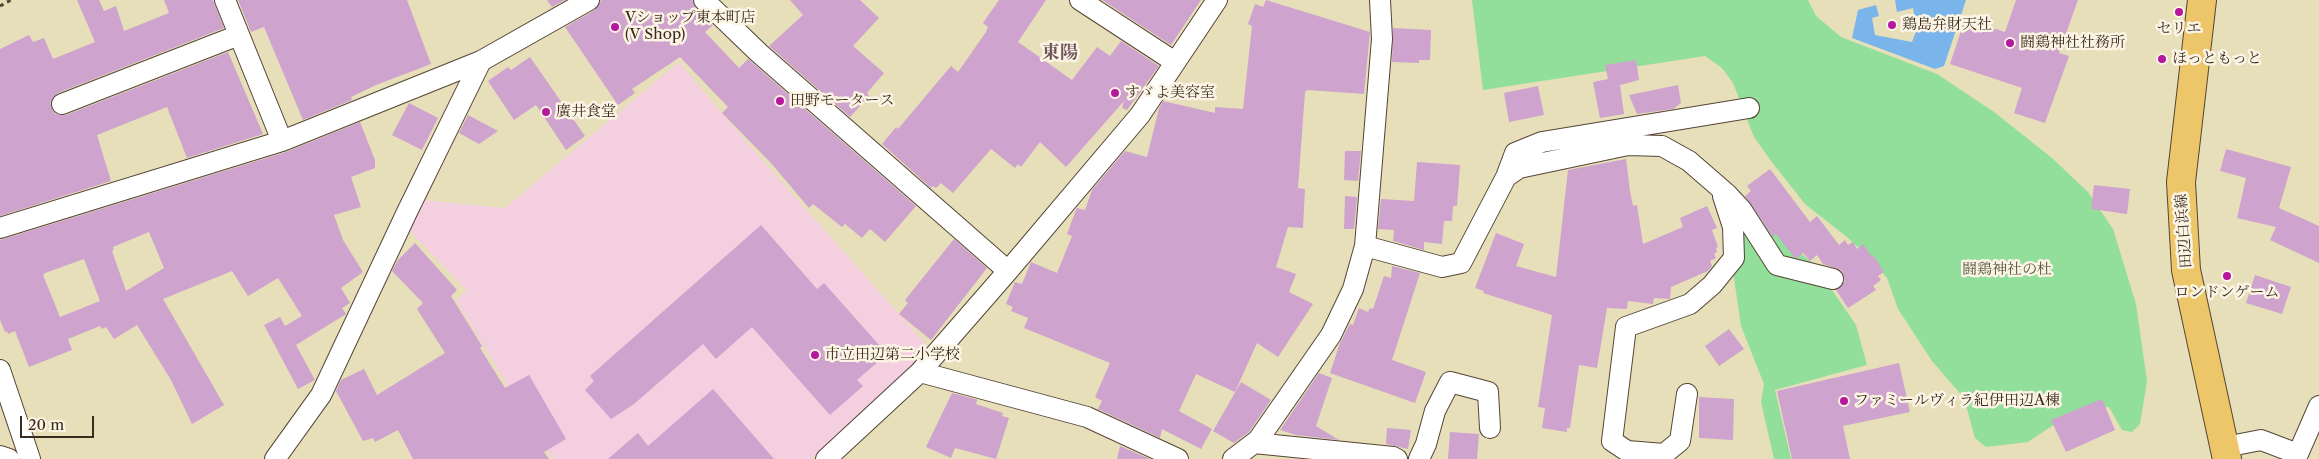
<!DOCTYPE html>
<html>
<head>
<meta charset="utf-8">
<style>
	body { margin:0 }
	#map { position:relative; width:2319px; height:459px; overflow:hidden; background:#e7dfba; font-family:"Libre Caslon Text",serif }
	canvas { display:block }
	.scale { position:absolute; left:20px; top:416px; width:74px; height:22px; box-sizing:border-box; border:2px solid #3b2a1e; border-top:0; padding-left:6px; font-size:15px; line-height:18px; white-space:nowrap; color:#3b2a1e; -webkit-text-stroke:4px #fcf5e5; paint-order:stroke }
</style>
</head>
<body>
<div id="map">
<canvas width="2319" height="459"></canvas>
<div class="scale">20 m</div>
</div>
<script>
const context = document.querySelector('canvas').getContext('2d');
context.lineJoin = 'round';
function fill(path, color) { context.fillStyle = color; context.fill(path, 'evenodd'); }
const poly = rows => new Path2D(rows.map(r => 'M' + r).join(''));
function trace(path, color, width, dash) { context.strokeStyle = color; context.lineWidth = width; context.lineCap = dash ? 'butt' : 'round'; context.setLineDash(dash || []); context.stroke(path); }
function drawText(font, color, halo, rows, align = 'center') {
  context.font = font + ' "Libre Caslon Text","Noto Serif JP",serif'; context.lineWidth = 5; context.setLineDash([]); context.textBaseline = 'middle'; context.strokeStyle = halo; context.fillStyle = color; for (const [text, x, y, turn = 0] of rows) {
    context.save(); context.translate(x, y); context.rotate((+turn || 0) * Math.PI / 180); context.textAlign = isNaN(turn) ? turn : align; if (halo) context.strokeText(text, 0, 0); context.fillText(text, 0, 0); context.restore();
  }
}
fill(poly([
	[679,62,733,127,929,348,893,384,811,459,552,459,456,300,467,291,408,229,422,200,505,208]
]), '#f3cfe0');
fill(poly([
	[1472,0,1808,0,1816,16,1841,37,1937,74,1994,112,2052,158,2088,192,2113,229,2136,304,2147,381,2140,424,2132,432,2122,430,2109,407,2076,410,2028,442,1986,447,1975,438,1964,398,1932,361,1898,309,1887,278,1875,263,1847,237,1805,204,1771,161,1754,137,1733,83,1722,68,1705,56,1483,90],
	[1721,190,1833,279,1832,290,1856,325,1867,365,1775,390,1791,459,1774,459,1761,402,1764,384,1741,326]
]), '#92de9b');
fill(poly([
	[1895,0,1966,0,1944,66,1935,69,1852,38,1858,10,1876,5,1879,16,1872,18,1875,35,1912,42,1917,29,1913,8,1897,12]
]), '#79b4ea');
fill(poly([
	[77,0,99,0,104,11,116,6,124,31,169,13,164,0,213,0,224,28,58,93,50,103,55,114,66,115,228,52,263,134,187,158,167,107,97,135,111,181,0,216,0,49,29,35,33,42,44,38,53,59,95,42],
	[238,0,407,0,431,64,376,85,351,97,352,100,303,120,264,27,251,32],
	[547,0,565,0,552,7],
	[601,0,692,0,696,9,713,25,705,32,739,68,748,59,916,206,885,242,870,229,862,238,845,224,842,227,813,204,809,208,771,163,722,113,728,107,680,57,632,89,635,93,618,105,565,27,595,10],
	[790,0,860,0,879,18,853,46,884,73,867,93,869,96,850,117,769,46,803,15],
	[999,0,1046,0,1018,42,1072,80,1097,47,1110,56,1121,41,1159,66,1127,110,1122,108,1124,101,1066,167,1040,142,1021,167,1018,164,1015,168,991,149,953,193,941,183,936,188,933,186,931,188,882,144,896,127,898,129,951,66,958,72,986,32,988,27,983,23],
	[1102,0,1201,0,1171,45],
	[1266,0,1370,32,1364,94,1308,90,1305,92,1298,188,1305,189,1303,228,1288,227,1276,267,1296,274,1289,292,1313,304,1278,357,1257,343,1235,392,1196,374,1179,411,1212,429,1201,449,1162,429,1160,438,1098,409,1102,401,1095,397,1110,363,1024,328,1028,318,1011,311,1013,307,1006,304,1015,282,1022,284,1031,262,1057,273,1072,236,1067,234,1076,210,1077,208,1085,210,1092,190,1125,151,1147,157,1159,108,1163,101,1215,113,1215,107,1243,109,1252,26,1248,24,1255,4,1263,7],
	[2016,0,2078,0,2059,53,2069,56,2045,123,2014,113,2022,88,1950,64,1965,19,2005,32],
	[1393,28,1431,30,1430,60,1419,60,1419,63,1392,62],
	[530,57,585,136,566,150,536,105,514,120,488,81,508,67,511,70],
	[1636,60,1639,80,1620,85,1624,114,1600,118,1593,82,1608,79,1605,65],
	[1678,85,1681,103,1673,109,1637,114,1629,95],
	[1538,86,1544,115,1509,122,1504,93],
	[409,103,438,118,422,150,392,135],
	[468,115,498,131,479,144,459,133],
	[360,122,375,160,375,168,351,177,361,207,334,215,343,240,363,272,341,288,350,303,342,308,346,314,296,345,315,380,298,389,264,325,280,317,285,326,302,316,278,278,248,296,232,271,163,299,224,405,192,424,171,380,137,325,114,339,106,327,102,329,100,326,68,339,72,350,29,367,15,331,8,334,7,331,5,332,0,320,0,240,286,152],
	[149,232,164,268,126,291,112,251,114,250,113,247],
	[84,259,100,301,60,317,43,275,45,273],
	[2226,149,2291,167,2279,208,2319,226,2319,263,2270,240,2276,227,2237,218,2246,178,2220,171],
	[1345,151,1361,151,1358,181,1344,180],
	[1626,159,1630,191,1633,206,1637,205,1643,244,1683,227,1680,218,1707,206,1717,228,1712,230,1718,247,1716,248,1717,252,1714,254,1716,258,1710,261,1712,266,1708,271,1671,287,1670,299,1654,298,1653,304,1628,301,1627,309,1607,308,1597,368,1579,365,1570,428,1567,428,1567,432,1542,428,1545,408,1538,407,1552,315,1483,293,1484,291,1475,288,1496,233,1524,244,1516,266,1556,277,1568,170],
	[1417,162,1460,165,1457,206,1453,206,1452,221,1444,221,1442,244,1424,242,1424,250,1393,241,1394,230,1378,229,1381,199,1414,201],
	[1770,169,1810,222,1817,216,1839,245,1845,240,1848,245,1853,242,1857,249,1863,244,1872,257,1874,256,1884,272,1878,276,1881,280,1873,286,1876,290,1848,308,1836,290,1845,281,1841,270,1823,264,1817,255,1810,261,1803,253,1797,258,1794,257,1776,234,1773,237,1745,196,1751,191,1747,186],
	[2094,185,2130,189,2127,214,2091,209],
	[1345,196,1357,197,1354,229,1344,229],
	[761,225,817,289,824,283,887,354,857,380,863,386,830,415,752,327,716,359,703,344,634,404,611,419,585,390,594,381,590,376],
	[954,239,987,268,931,340,899,314,908,303,905,300],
	[415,243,457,290,451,296,482,346,480,348,505,388,529,375,566,439,544,452,549,459,413,459,398,430,375,442,373,438,363,441,336,391,341,380,364,369,377,395,445,353,417,309,423,303,392,271,398,260],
	[1392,266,1420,273,1392,360,1426,372,1415,403,1330,373,1340,343,1350,324,1353,325,1359,308,1368,312,1370,308,1373,309,1384,276,1391,278],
	[2255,275,2291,287,2282,314,2246,303],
	[1729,329,1744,349,1719,366,1705,346],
	[1899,363,1910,412,1843,426,1850,459,1792,459,1777,391],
	[1319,373,1332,378,1316,426,1339,440,1296,435,1280,430],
	[1241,382,1271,400,1249,432,1234,443,1213,431],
	[713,389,774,459,608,459,638,433,648,446],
	[952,393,975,399,977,400,976,404,1003,413,1002,416,1009,418,996,459,955,448,951,458,926,447],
	[1699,397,1734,399,1733,440,1699,438],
	[2102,399,2115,430,2066,452,2051,420],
	[1387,428,1411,430,1408,449,1386,444],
	[1450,432,1479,434,1477,459,1448,459],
	[1120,446,1150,459,1117,459]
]), '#cea3cd');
const minor = poly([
	[225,0,282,141],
	[704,0,759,53,1008,271],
	[1080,0,1175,62],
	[62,104,239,35],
	[1506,177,1515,153,1542,142,1749,108],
	[0,228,282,141,481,61,589,0],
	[1365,246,1442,267,1461,263,1506,177,1519,168,1628,145,1662,146,1689,161,1727,194,1741,209,1777,265,1833,279],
	[0,370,30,459],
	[920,372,1087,417,1178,459],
	[1687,394,1680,441,1664,454,1627,451,1612,441,1626,327,1690,304,1712,285,1734,258,1733,227,1723,196],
	[1254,443,1393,457,1397,459],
	[2225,447,2261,440,2298,454,2319,406],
	[0,456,9,459],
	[275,459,321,395,407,212,481,61],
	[826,459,920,372,1008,271,1140,115,1217,0],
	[1233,459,1258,440,1331,335,1353,289,1365,246,1382,39,1380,0],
	[1419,459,1426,444,1435,411,1450,382,1488,392,1490,428]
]);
const primary = poly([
	[2202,0,2181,182,2186,270,2227,459]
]);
trace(minor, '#554535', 22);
trace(primary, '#554535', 30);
trace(poly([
	[0,6,11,0]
]), '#554535', 3, [4, 4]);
trace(minor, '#fff', 20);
trace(primary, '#ecc669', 28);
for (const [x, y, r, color] of [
	[2179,12,5,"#b5179e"],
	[1892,25,5,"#b5179e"],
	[615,27,5,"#b5179e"],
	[2010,43,5,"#b5179e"],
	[2162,59,5,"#b5179e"],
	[1115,93,5,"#b5179e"],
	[780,101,5,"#b5179e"],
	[546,112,5,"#b5179e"],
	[2227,276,5,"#b5179e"],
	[815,355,5,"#b5179e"],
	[1844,401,5,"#b5179e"]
]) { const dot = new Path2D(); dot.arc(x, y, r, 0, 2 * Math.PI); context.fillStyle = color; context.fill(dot); trace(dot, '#fcf5e5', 2); }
drawText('15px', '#3b2a1e', '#fcf5e5', [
	["Vショップ東本町店",625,18],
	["(V Shop)",625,35],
	["鶏島弁財天社",1902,25],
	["セリエ",2179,29,"center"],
	["闘鶏神社社務所",2020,43],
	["ほっともっと",2172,59],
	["すゞよ美容室",1125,93],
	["田野モータース",790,101],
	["廣井食堂",556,112],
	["ロンドンゲーム",2227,293,"center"],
	["市立田辺第二小学校",825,355],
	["ファミールヴィラ紀伊田辺A棟",1854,401]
], 'left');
drawText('15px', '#3b2a1e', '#fcf5e5', [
	["田辺白浜線",2184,231,-94]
]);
drawText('15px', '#51573d', '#fcf5e5', [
	["闘鶏神社の杜",2007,270]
]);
drawText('bold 18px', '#6e545b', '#fcf5e5', [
	["東陽",1060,53]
]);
</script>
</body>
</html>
